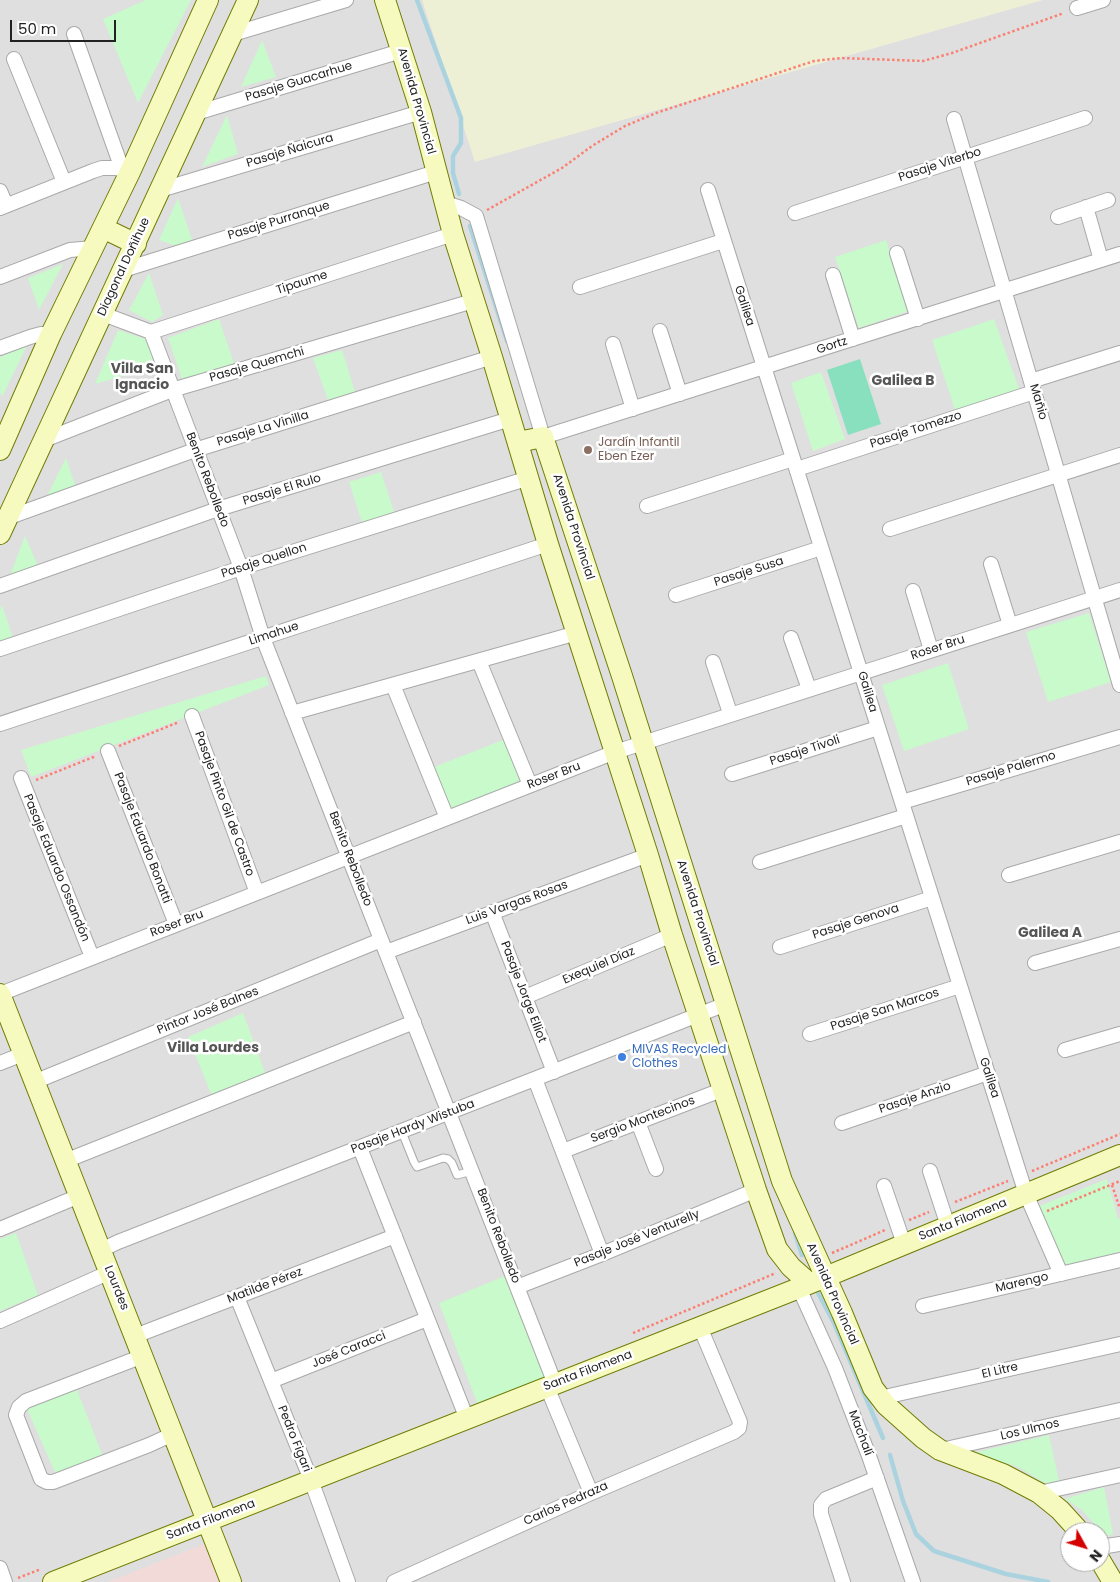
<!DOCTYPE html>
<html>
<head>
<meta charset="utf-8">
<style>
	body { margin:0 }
	#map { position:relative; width:1120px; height:1582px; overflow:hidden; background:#f2efe9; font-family:Poppins,sans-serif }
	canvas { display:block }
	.north { position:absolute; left:1060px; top:1522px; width:50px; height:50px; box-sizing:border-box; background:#fff; border:1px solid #a7a7a7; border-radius:50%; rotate:129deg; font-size:14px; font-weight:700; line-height:20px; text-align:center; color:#222 }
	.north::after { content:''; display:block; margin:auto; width:18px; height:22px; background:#d40000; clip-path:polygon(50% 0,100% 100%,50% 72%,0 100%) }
	.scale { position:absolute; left:10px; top:20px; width:106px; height:22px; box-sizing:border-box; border:2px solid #222; border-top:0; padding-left:6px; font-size:15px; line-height:18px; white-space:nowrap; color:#222; -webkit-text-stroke:4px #fff; paint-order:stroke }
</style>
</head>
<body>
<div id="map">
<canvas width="1120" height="1582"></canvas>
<div class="north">N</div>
<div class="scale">50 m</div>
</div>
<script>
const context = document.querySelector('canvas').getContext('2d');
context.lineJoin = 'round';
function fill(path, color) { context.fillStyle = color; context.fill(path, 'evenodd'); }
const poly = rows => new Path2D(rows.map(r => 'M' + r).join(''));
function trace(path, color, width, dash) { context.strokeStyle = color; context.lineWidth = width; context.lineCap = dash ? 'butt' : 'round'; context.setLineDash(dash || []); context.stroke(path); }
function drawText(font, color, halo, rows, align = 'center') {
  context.font = font + ' Poppins,sans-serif'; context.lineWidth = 5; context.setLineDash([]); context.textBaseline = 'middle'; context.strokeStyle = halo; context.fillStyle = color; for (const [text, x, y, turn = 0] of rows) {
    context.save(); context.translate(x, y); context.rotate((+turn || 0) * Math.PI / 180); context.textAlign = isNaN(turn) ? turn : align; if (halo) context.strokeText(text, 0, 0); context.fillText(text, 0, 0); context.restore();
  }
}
fill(poly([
	[0,0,1120,0,1120,1582,0,1582],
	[1070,1532,1100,1532,1100,1562,1070,1562]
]), '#e0dfdf');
fill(poly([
	[209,1542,226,1582,108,1582]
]), '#f2dad9');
fill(poly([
	[422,0,1043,0,475,162]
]), '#eef0d5');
fill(poly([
	[146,0,191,0,138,103,103,19],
	[262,40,276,77,241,87],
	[227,115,238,154,202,167],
	[178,198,192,240,176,246,159,240],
	[886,240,909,311,859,328,835,257],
	[63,264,39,310,28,278],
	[149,273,163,315,152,322,129,310],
	[219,319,235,366,184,385,168,338],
	[994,319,1019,389,955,410,932,340],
	[118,330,149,340,154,367,95,384],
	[28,344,2,397,0,392,0,357],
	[342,350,356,395,329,403,313,358],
	[821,372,845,439,813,451,791,383],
	[66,458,76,488,45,500],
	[381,472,396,518,364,529,349,482],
	[25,536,38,566,9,578],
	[2,605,14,641,0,647,0,610],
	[1089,613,1111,682,1048,702,1026,632],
	[948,663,969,729,904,751,882,685],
	[266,676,269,685,31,777,21,750],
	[503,740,522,780,451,810,434,767],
	[243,1013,266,1075,212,1096,188,1037],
	[1107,1179,1118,1219,1120,1219,1120,1252,1063,1266,1037,1207],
	[16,1233,38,1295,0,1311,0,1239],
	[505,1276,546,1381,478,1405,439,1303],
	[76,1387,103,1457,57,1477,27,1409],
	[1049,1435,1059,1481,1048,1485,1018,1467,973,1453],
	[1104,1487,1113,1534,1103,1537,1094,1524,1082,1510,1065,1499]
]), '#c8facc');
fill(poly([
	[860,359,881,424,848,435,827,370]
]), '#88e0be');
trace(poly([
	[417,0,461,118,461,143,453,156,453,173,459,194],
	[470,226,507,341],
	[795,1233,802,1255],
	[816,1289,834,1323,883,1438],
	[890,1455,903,1501,916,1534,934,1551,1006,1574,1048,1582]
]), '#aad3df', 4.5);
const lane = poly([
	[402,1132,414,1162,417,1167,443,1158,448,1159,452,1163,457,1175,472,1171]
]);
const street = poly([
	[1077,8,1103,0],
	[74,34,122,169],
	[233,34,346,0],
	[14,59,64,182],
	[196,113,401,51],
	[954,119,1120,685],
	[160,190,421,112],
	[708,190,1019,1172,1026,1194,1061,1274],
	[0,191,6,205],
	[445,203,461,208,476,216,543,437,1120,254],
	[1086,207,1101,260],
	[0,208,93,171,102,168,115,168,129,171],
	[795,213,1085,118],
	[1058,217,1108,200],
	[897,253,918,319],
	[123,270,436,172],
	[833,275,853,339],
	[0,277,70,250,94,248],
	[580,287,723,241],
	[103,314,151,332],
	[660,331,680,394],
	[151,332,241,568,263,638,555,1384],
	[151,332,453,234],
	[613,344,633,409],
	[0,348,30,337,41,334,49,335,51,334],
	[1031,381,1120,353],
	[44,440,172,390,473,301],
	[797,469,1034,392],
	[647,506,793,459],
	[7,518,195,450,492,357],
	[890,529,1120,455],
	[991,564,1010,625],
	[0,586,218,509,510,419],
	[913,591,931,650],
	[676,595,821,548],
	[791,638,809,689],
	[0,649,241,568,529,478],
	[479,661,530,785],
	[713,662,730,713],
	[393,685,447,818],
	[292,713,577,633],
	[192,716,257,893],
	[0,724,548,544],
	[108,751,176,924],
	[732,774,878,728],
	[21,778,92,957],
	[902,802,1120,737],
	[760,862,906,816],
	[1009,875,1120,842],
	[492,912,554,1072],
	[780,947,932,898],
	[386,952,648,855],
	[1035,963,1120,939],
	[0,994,615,752,1120,590],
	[525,997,672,935],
	[810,1034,960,986],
	[1065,1050,1120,1034],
	[0,1063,23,1054],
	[535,1079,602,1254],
	[34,1082,381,940],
	[638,1122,656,1169],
	[842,1123,988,1073],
	[360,1148,467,1419],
	[563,1151,724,1089],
	[65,1161,414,1022],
	[930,1171,948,1226],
	[884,1186,904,1244],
	[0,1229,79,1196],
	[101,1250,118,1242,726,1004],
	[517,1287,602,1254,756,1190],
	[799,1288,835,1368,869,1456,913,1582],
	[237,1297,311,1480,348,1582],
	[923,1306,1120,1260],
	[0,1321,110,1272],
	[135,1336,395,1236],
	[143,1356,26,1401,19,1407,16,1415,41,1479,47,1482,53,1482,149,1445,173,1434],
	[271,1381,427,1319],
	[547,1387,591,1493],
	[880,1398,1120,1344],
	[941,1450,1120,1410],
	[1039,1493,1120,1475],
	[1100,1547,1120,1544],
	[0,1568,5,1582],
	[394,1582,591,1493,734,1432,739,1428,740,1422,700,1327],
	[843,1582,821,1514,821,1505,826,1499,877,1478]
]);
const secondary = poly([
	[385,0,421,112,453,234,492,357,548,544,648,855,672,935,756,1190,777,1249,791,1267,809,1283],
	[103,228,136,244],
	[518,442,543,437,622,676,782,1181,842,1313,873,1388,886,1405,923,1438,940,1450,1003,1474,1039,1493,1060,1510,1080,1532],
	[0,450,51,334,130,172,208,0],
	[0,534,248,0],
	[0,994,231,1582],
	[1100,1560,1113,1582],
	[53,1582,799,1288,1120,1155]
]);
trace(lane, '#a9a9a9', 9);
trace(street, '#a9a9a9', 16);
trace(secondary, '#707d05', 22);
trace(poly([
	[487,210,562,168,592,146,625,126,656,113,814,61,841,58,923,61,952,53,1064,13],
	[119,746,179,722],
	[36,780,96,756],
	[1032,1171,1120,1134],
	[1112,1185,1120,1209],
	[955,1202,1008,1181],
	[1047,1211,1120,1181],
	[909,1220,929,1212],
	[832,1253,885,1230],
	[633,1333,776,1273],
	[18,1578,41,1569]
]), '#fa8072', 2.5, [2.5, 2.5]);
trace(lane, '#fff', 7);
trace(street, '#fff', 14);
trace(secondary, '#f7fabf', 20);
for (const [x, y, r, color] of [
	[588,450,5,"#8d6e63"],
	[622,1057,5,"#3f7fe0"]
]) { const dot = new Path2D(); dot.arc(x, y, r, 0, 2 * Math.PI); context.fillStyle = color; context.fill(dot); trace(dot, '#fff', 2); }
drawText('12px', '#222', '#fff', [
	["Pasaje Guacarhue",299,82,-17],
	["Avenida Provincial",416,101,74],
	["Pasaje Ñaicura",290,151,-17],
	["Pasaje Viterbo",940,165,-18],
	["Pasaje Purranque",279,221,-17],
	["Diagonal Doñihue",124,267,-65],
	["Tipaume",302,283,-18],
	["Galilea",744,306,72],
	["Gortz",832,346,-18],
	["Pasaje Quemchi",257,365,-16],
	["Mañio",1038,402,74],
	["Pasaje La Vinilla",263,429,-17],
	["Pasaje Tomezzo",916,430,-18],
	["Benito Rebolledo",207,480,69],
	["Pasaje El Rulo",282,490,-17],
	["Avenida Provincial",573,527,72],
	["Pasaje Quellon",264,561,-18],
	["Pasaje Susa",749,572,-18],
	["Limahue",274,634,-18],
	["Roser Bru",938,648,-18],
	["Galilea",867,692,73],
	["Pasaje Tivoli",805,751,-18],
	["Pasaje Palermo",1011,769,-17],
	["Roser Bru",554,776,-21],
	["Pasaje Pinto Gil de Castro",224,804,70],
	["Pasaje Eduardo Bonatti",142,838,69],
	["Benito Rebolledo",350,859,69],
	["Pasaje Eduardo Ossandón",56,868,68],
	["Luis Vargas Rosas",517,903,-20],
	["Avenida Provincial",697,913,72],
	["Pasaje Genova",856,922,-18],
	["Roser Bru",177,924,-21],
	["Exequiel Díaz",599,966,-23],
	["Pasaje Jorge Elliot",523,992,69],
	["Pasaje San Marcos",885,1010,-18],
	["Pintor José Balnes",208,1011,-22],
	["Galilea",989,1078,72],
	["Pasaje Anzio",915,1098,-19],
	["Sergio Montecinos",643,1120,-21],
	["Pasaje Hardy Wistuba",413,1127,-21],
	["Santa Filomena",963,1220,-22],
	["Benito Rebolledo",498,1236,69],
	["Pasaje José Venturelly",637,1239,-22],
	["Marengo",1022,1283,-13],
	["Matilde Pérez",265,1286,-21],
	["Lourdes",116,1288,68],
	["Avenida Provincial",832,1294,66],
	["José Caracci",349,1350,-22],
	["Santa Filomena",588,1371,-21],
	["El Litre",1000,1371,-13],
	["Los Ulmos",1030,1430,-13],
	["Machalí",860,1433,69],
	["Pedro Figari",294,1439,68],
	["Carlos Pedraza",566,1504,-24],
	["Santa Filomena",211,1520,-21]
]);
drawText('12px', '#785e54', '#fff', [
	["Jardín Infantil",598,443],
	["Eben Ezer",598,457]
], 'left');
drawText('12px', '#366cbe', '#fff', [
	["MIVAS Recycled",632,1050],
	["Clothes",632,1064]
], 'left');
drawText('bold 14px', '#555', '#fff', [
	["Villa San",142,369],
	["Ignacio",142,385],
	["Galilea B",903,381],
	["Galilea A",1050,933],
	["Villa Lourdes",213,1048]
]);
</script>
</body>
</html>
